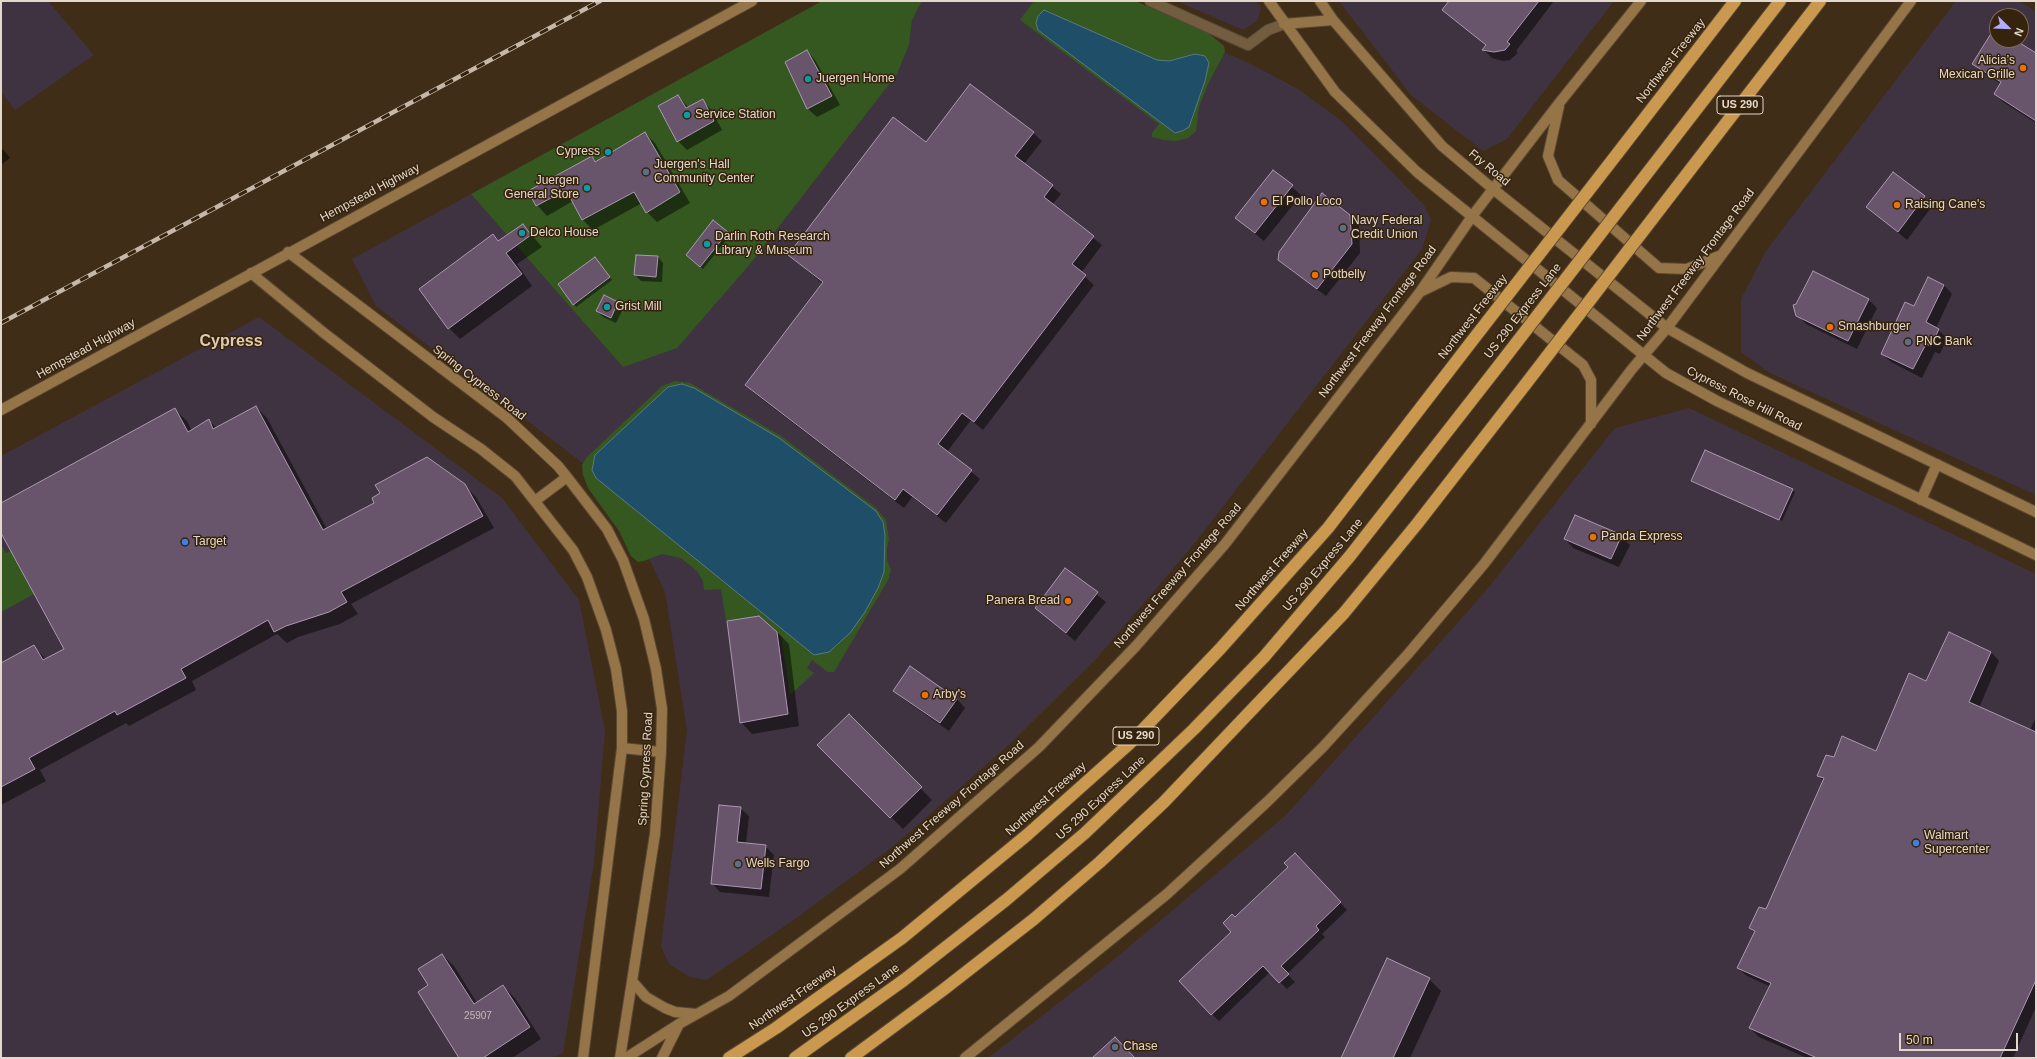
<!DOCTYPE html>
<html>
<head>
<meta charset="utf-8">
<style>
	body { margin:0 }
	#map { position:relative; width:2037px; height:1059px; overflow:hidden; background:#3f2d17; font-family:Helvetica,sans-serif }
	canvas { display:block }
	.frame { position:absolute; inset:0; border:2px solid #e4d8cb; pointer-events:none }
	.north { position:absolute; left:1989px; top:8px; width:40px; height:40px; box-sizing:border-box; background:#35230d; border:1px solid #7b6b59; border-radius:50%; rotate:113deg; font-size:11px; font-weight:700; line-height:16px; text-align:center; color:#e4d8cb }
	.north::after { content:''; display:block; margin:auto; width:14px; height:18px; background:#b2adfa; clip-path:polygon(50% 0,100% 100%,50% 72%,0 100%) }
	.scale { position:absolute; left:1899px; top:1033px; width:119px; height:18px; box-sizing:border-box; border:2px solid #e4d8cb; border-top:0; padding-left:5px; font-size:12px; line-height:14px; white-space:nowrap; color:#e4d8cb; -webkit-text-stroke:3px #35230d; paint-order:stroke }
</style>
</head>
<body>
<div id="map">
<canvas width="2037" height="1059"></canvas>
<div class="frame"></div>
<div class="north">N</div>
<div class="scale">50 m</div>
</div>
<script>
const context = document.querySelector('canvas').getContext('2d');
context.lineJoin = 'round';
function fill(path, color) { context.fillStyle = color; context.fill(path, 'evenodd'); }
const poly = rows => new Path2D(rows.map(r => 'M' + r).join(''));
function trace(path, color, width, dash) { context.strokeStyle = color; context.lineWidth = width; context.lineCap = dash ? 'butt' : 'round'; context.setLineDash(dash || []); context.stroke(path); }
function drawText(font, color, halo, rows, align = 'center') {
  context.font = font + ' Helvetica,sans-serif'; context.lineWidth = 3; context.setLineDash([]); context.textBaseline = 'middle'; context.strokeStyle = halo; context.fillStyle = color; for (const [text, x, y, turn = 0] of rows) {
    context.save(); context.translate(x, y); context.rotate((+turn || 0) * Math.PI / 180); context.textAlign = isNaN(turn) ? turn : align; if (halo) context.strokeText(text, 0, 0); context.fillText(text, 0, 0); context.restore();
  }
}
fill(poly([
	[1,1,48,1,94,55,15,110,1,92],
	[922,1,1107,1,1251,64,1298,89,1343,122,1424,205,1431,220,1422,249,1194,544,1097,658,1013,741,895,845,799,916,707,980,690,977,669,964,661,946,687,730,665,592,645,550,592,470,376,306,352,259,471,194,623,367,750,264,897,74,909,45,912,20],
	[1177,1,1256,1,1261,8,1257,21,1243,30],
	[1339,1,1614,1,1507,139,1483,151,1411,95],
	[1956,1,2020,1,2036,12,2036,495,1770,373,1741,352,1741,299,1766,251],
	[1997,16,2021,16,2021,40,1997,40],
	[259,317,502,498,579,600,605,731,594,863,563,1053,552,1058,1,1058,1,456],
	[1689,408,2036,574,2036,1058,988,1058,1111,962,1286,815,1485,592,1615,428]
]), '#403341');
fill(poly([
	[822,1,922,1,912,20,909,45,897,74,750,264,677,348,623,367,471,194],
	[1034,1,1135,1,1207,32,1224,46,1225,52,1209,82,1199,107,1196,131,1188,138,1177,141,1164,140,1152,137,1152,133,1159,124,1020,20],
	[675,381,690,383,781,436,876,508,886,520,889,539,887,549,887,560,891,570,888,580,834,672,828,672,812,660,807,668,814,673,790,695,781,636,759,617,726,621,721,589,704,590,703,581,697,571,681,558,662,554,644,561,638,562,631,556,619,531,588,488,583,475,582,465,587,457,662,386],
	[1,545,6,553,11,551,34,594,1,612]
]), '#355821');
const water = poly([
	[1044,10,1157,60,1169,61,1195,54,1205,56,1209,63,1205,81,1189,127,1182,131,1175,133,1038,30,1036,23,1038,16,1044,10],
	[682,384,694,388,779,438,876,511,883,522,885,535,884,572,878,588,865,612,850,633,829,652,814,655,596,478,592,470,595,455,668,387,682,384]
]);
fill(water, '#1f4f68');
trace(water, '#5a7886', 1);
fill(poly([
	[1450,1,1554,1,1516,51,1518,53,1510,60,1503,61,1492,58,1484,50,1487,46,1443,10],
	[1997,29,1997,40,2014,40,2036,54,2036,123,2003,102,1995,94,2001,84,1982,72,1973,64],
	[807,51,815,60,840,105,817,117,808,109,786,62],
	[678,96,689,108,702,101,711,109,722,130,687,150,678,141],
	[645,133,655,143,690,203,657,222,647,212,642,203,593,230,583,220,573,201,547,216,537,205,592,157,596,162],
	[1033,133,1042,141,1024,164,1061,194,1052,205,1102,245,1081,273,1094,285,983,430,971,420,947,452,980,479,946,523,912,497,904,508,755,394,746,385,823,284,789,255,926,143],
	[1,147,10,158,1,165],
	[1274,172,1301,195,1264,241,1236,218],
	[1893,174,1933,205,1907,240,1867,207],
	[1350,216,1359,225,1360,253,1326,296,1288,268,1279,260],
	[523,225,542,247,517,264,532,286,460,339,449,328,493,235,499,242],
	[727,233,730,235,703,269,690,258],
	[658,257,663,263,662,282,641,281,635,275],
	[595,258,612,280,576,307,574,304],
	[1944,285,1952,294,1936,328,1947,338,1940,354,1935,352,1922,378,1891,362,1882,354,1914,308],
	[604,297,618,303,623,309,616,323,603,317,597,311],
	[1868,299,1877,308,1857,349,1806,324,1797,315],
	[256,407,267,418,327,529,464,485,476,497,494,528,351,604,358,614,340,624,298,637,287,643,277,634,192,681,196,690,129,726,126,723,40,770,46,781,1,805,1,664,33,646,46,659,65,650,1,531,1,505,175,410,187,421,192,431,209,421,217,428],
	[1693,481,1792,490,1795,492,1782,521],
	[1621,536,1630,545,1619,567,1573,548,1565,539],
	[1065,569,1106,602,1075,641,1036,608],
	[777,632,789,644,799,726,752,734,741,722],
	[1991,652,1999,661,1979,708,2030,730,2036,717,2036,1007,2013,1058,1807,1058,1759,1037,1750,1028,1771,987,1747,976,1738,968,1755,933,1750,928,1766,910,1824,781,1818,775,1835,758,1876,752,1927,682],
	[910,667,957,699,965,708,949,731,903,699,895,690],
	[849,715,932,800,903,829,819,745],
	[740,808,749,816,746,844,765,846,774,855,769,897,720,892,712,883],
	[1302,861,1347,910,1322,934,1325,937,1287,974,1295,982,1287,989,1270,972,1219,1021,1212,1014,1235,919,1289,867],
	[442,955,454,966,477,1003,503,986,515,998,541,1039,512,1058,461,1058,430,986],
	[1429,979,1441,991,1410,1058,1342,1058]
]), '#0007');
const building = poly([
	[1449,1,1539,1,1507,42,1510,44,1505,50,1494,52,1482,50,1486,45,1442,10,1449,1],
	[1997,24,1997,40,2015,40,2036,53,2036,121,1994,94,2001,82,1972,64,1997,24],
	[807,50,832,96,807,109,785,62,807,50],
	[970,84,1034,132,1015,156,1053,185,1044,197,1094,236,1072,264,1086,275,974,422,962,413,938,444,972,470,937,515,903,489,895,500,745,385,823,282,788,255,893,117,926,142,970,84],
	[678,95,686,108,703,99,714,121,677,142,658,106,678,95],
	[645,132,680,192,646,213,634,192,582,220,566,190,536,206,528,191,592,156,595,162,645,132],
	[1273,170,1293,185,1255,233,1235,218,1273,170],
	[1893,172,1925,196,1898,232,1866,207,1893,172],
	[1322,193,1350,215,1352,244,1317,289,1278,260,1279,252,1322,193],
	[713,220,728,232,700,267,686,255,713,220],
	[523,224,531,235,506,253,522,274,448,329,419,289,493,234,498,241,523,224],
	[636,255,658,256,656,277,634,275,636,255],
	[595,257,610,277,573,305,558,284,595,257],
	[1813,271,1869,299,1848,341,1796,316,1793,305,1796,304,1813,271],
	[1928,277,1944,285,1926,322,1939,329,1931,346,1926,344,1913,369,1881,354,1905,302,1914,306,1928,277],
	[604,295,618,302,611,318,596,311,604,295],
	[256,406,323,530,374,503,372,498,380,493,375,485,427,457,465,484,483,516,341,592,347,602,329,612,286,626,274,632,268,620,181,669,186,678,117,715,115,711,29,758,35,769,1,787,1,663,34,645,43,660,64,649,1,533,1,503,175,408,188,432,209,419,213,429,256,406],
	[1705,450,1793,489,1779,520,1691,481,1705,450],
	[1575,515,1622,535,1611,559,1564,539,1575,515],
	[1065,568,1098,592,1066,633,1035,608,1065,568],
	[759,616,777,632,788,714,740,723,727,621,759,616],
	[1949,632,1991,652,1969,702,2036,732,2036,980,2000,1058,1817,1058,1749,1028,1771,983,1737,968,1755,931,1749,928,1759,907,1766,909,1824,778,1817,776,1826,755,1834,757,1842,736,1876,751,1909,673,1926,681,1949,632],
	[910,666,957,699,940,723,893,691,910,666],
	[849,714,922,787,890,818,817,745,849,714],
	[719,805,741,807,737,842,766,845,761,889,711,884,719,805],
	[1295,853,1341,902,1316,926,1319,930,1281,966,1289,974,1279,983,1263,966,1211,1015,1179,981,1231,932,1223,923,1232,914,1235,917,1288,867,1284,863,1295,853],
	[442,954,474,1004,503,985,530,1027,483,1058,459,1058,418,992,428,985,418,969,442,954],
	[1387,958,1430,978,1393,1058,1341,1058,1387,958],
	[1115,1037,1135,1058,1092,1058,1115,1037]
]);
fill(building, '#68556c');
trace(building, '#ac97b1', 1);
const street = poly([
	[1150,1,1248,45,1268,30,1284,24]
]);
const secondary = poly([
	[1269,1,1335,92,1417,172,1666,373,1717,401,2036,555],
	[1320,1,1333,20,1442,146,1493,189,1667,328,1747,373,2036,512],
	[1284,24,1333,20],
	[1559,106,1548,156,1558,180,1659,268,1687,269,1719,256],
	[288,252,507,418,558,466,567,477,607,529,623,560,644,619,656,669,662,709,661,752,655,834,620,1058],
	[251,273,324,333,433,417,481,449,515,476,573,550,587,577,606,630,616,669,622,711,622,748,583,1058],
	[1422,291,1451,277,1474,278,1583,365,1591,380,1591,424],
	[1,410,752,1],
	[1921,500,1937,464],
	[535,501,567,477],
	[622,748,661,752],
	[632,981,646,997,665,1008,675,1012,696,1014],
	[626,1058,679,1024,729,996,900,869,1039,747,1136,646,1225,544,1420,292,1473,215,1560,102,1641,1],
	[662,1058,679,1024],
	[965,1058,1167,894,1267,802,1323,747,1408,654,1484,564,1632,369,1667,328,1911,1]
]);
const highway = poly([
	[1617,154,1735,1],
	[1645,176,1780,1],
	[1660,209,1820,1],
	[729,1058,776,1028,902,938,1027,835,1129,744,1220,649,1328,528,1472,341],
	[795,1058,904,980,1006,900,1085,833,1194,729,1264,657,1350,556,1500,364],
	[851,1058,943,990,1034,919,1100,862,1164,802,1344,613,1417,524,1525,385]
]);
trace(street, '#594834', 12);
trace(secondary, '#594834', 12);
trace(highway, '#594834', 14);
trace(street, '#725d41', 10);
trace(secondary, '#957548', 10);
trace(highway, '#ca984e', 12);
const rail = poly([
	[1,323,600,1]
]);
trace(rail, '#c5b8a9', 4.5);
trace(rail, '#35230d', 3, [9]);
const highwayBridge = poly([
	[1472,341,1617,154],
	[1500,364,1645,176],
	[1525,385,1660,209]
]);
trace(highwayBridge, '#594834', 14, []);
trace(highwayBridge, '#ca984e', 12);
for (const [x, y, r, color] of [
	[2023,68,4,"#e8710a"],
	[808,79,4,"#0f9aa8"],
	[687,115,4,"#0f9aa8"],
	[608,152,4,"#0f9aa8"],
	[646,172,4,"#5c6f8a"],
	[587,188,4,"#0f9aa8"],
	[1264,202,4,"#e8710a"],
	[1897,205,4,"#e8710a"],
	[1343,228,4,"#5c6f8a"],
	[522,233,4,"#0f9aa8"],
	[707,244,4,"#0f9aa8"],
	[1315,275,4,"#e8710a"],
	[607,307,4,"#0f9aa8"],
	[1830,327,4,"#e8710a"],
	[1908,342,4,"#5c6f8a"],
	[1593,537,4,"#e8710a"],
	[185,542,4,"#3f7fe0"],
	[1068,601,4,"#e8710a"],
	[925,695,4,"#e8710a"],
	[1916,843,4,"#3f7fe0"],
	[738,864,4,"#5c6f8a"],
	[1115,1047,4,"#5c6f8a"]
]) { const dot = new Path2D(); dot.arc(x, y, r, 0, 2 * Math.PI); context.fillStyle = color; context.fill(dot); trace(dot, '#35230d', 1.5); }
drawText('10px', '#c5b7b3', null, [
	["25907",478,1016]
]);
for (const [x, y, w] of [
	[1740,105,46],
	[1136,736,46]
]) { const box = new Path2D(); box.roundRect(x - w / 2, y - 9, w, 18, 3); context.fillStyle = '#35230d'; context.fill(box); trace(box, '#e4d8cb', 1); }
drawText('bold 11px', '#e4d8cb', null, [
	["US 290",1740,105],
	["US 290",1136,736]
]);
drawText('12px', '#e4d8cb', '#35230d', [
	["Northwest Freeway",1671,61,-52],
	["Fry Road",1489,168,40],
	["Hempstead Highway",370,193,-28],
	["Northwest Freeway Frontage Road",1696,265,-53],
	["US 290 Express Lane",1523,311,-52],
	["Northwest Freeway",1473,317,-52],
	["Northwest Freeway Frontage Road",1378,322,-53],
	["Hempstead Highway",86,349,-29],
	["Spring Cypress Road",479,383,38],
	["Cypress Rose Hill Road",1744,399,27],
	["US 290 Express Lane",1323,565,-50],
	["Northwest Freeway",1272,570,-49],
	["Northwest Freeway Frontage Road",1178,576,-49],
	["Spring Cypress Road",646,769,-87],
	["US 290 Express Lane",1101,798,-43],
	["Northwest Freeway",1046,799,-42],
	["Northwest Freeway Frontage Road",952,805,-41],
	["Northwest Freeway",793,998,-35],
	["US 290 Express Lane",851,1001,-36]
]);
drawText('12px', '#e4d8cb', '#35230d', [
	["Alicia’s",2015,61,"right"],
	["Mexican Grille",2015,75,"right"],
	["Juergen Home",816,79],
	["Service Station",695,115],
	["Cypress",600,152,"right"],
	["Juergen's Hall",654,165],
	["Community Center",654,179],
	["Juergen",579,181,"right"],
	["General Store",579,195,"right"],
	["El Pollo Loco",1272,202],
	["Raising Cane's",1905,205],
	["Navy Federal",1351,221],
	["Credit Union",1351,235],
	["Delco House",530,233],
	["Darlin Roth Research",715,237],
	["Library & Museum",715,251],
	["Potbelly",1323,275],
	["Grist Mill",615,307],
	["Smashburger",1838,327],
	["PNC Bank",1916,342],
	["Panda Express",1601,537],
	["Target",193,542],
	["Panera Bread",1060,601,"right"],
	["Arby's",933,695],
	["Walmart",1924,836],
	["Supercenter",1924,850],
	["Wells Fargo",746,864],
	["Chase",1123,1047]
], 'left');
drawText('bold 16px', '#e2cab0', '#35230d', [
	["Cypress",231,342]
]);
</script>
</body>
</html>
